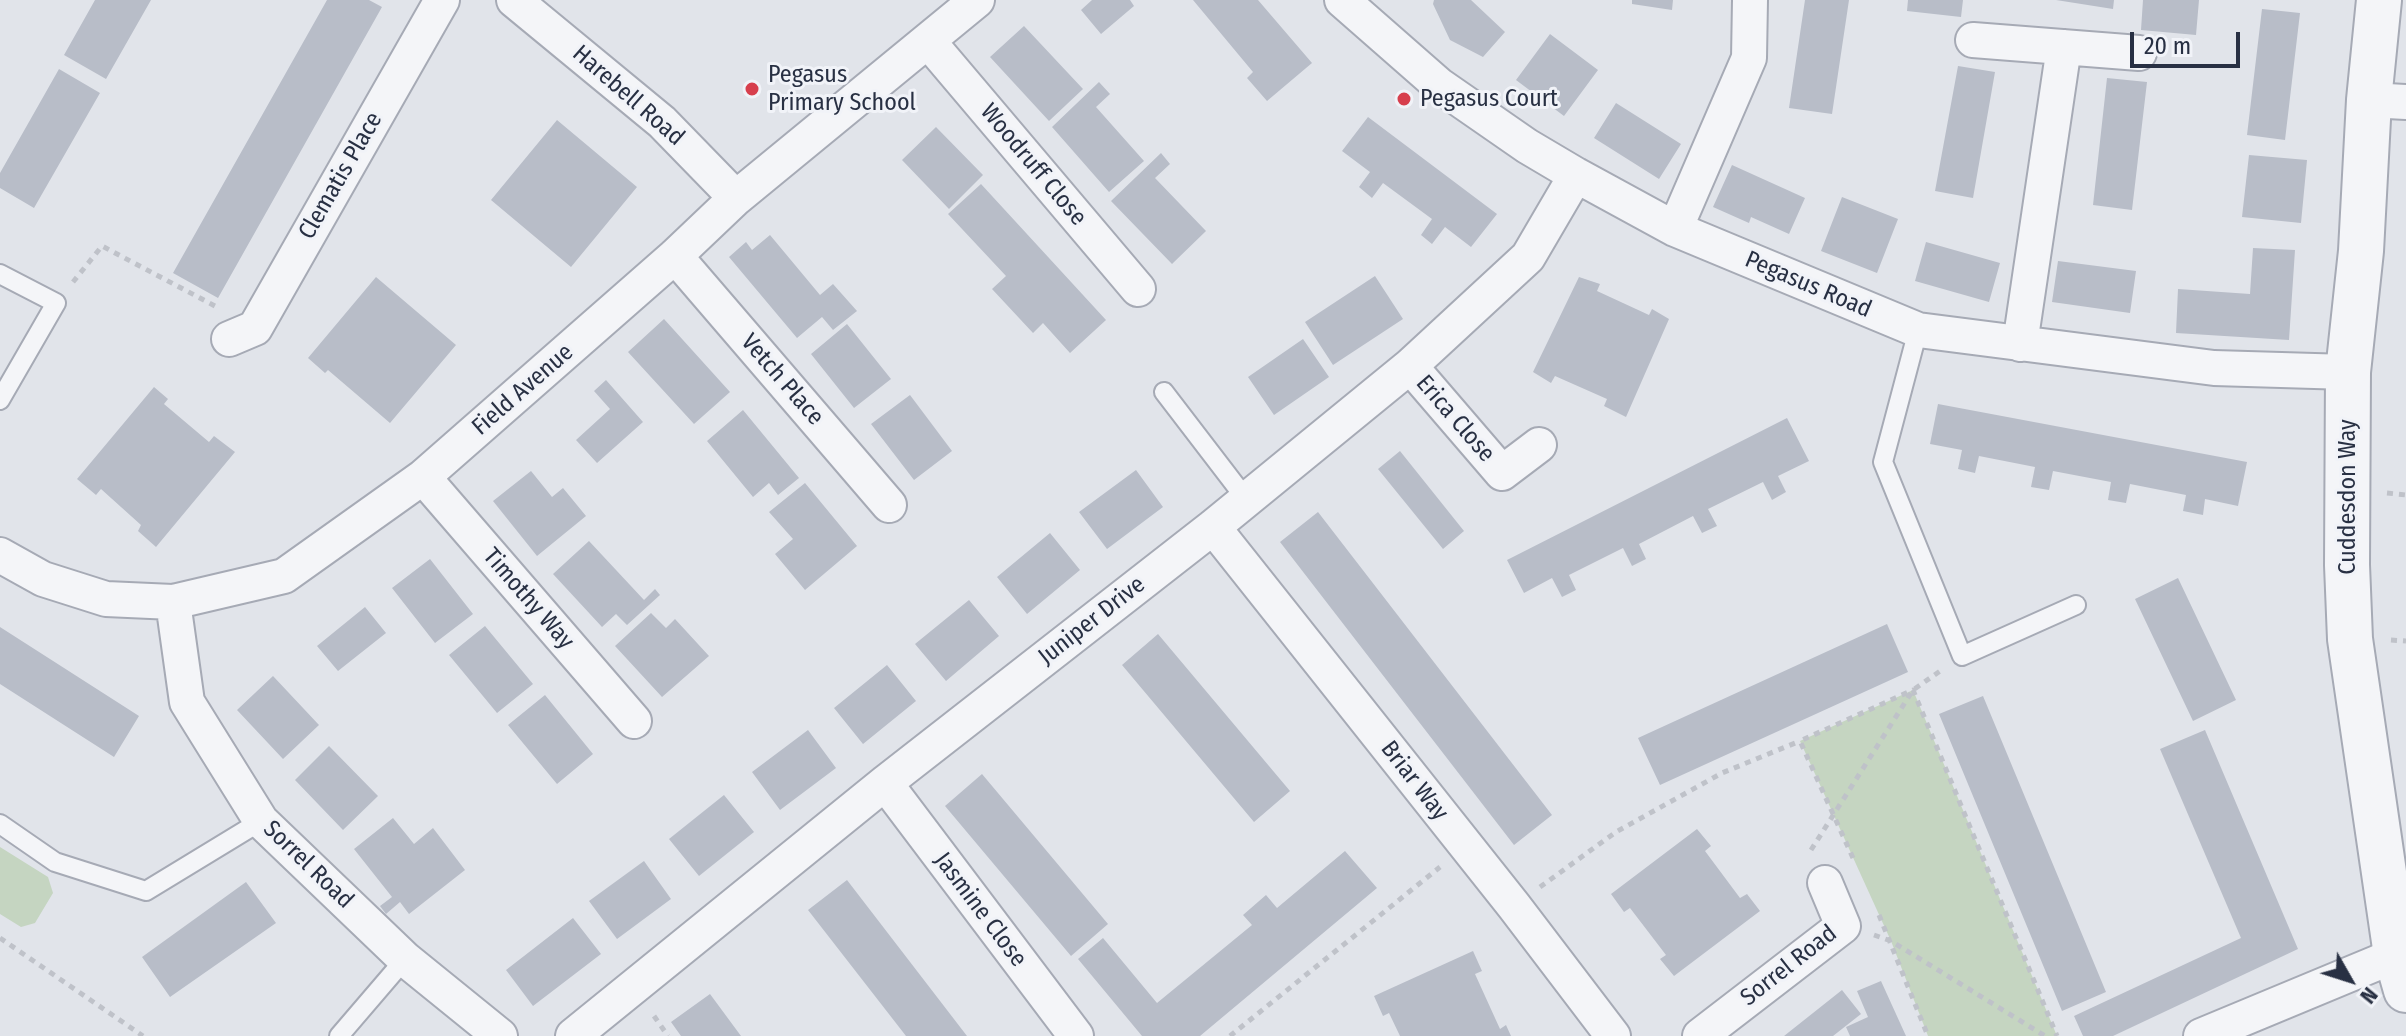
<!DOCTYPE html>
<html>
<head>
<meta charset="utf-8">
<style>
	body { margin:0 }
	#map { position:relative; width:2406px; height:1036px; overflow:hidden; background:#e1e4ea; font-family:"Fira Sans Condensed",sans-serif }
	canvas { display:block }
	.north { position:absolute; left:2310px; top:940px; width:80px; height:80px; -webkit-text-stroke:6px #f1f3f8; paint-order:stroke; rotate:129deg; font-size:22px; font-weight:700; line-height:32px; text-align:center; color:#283043 }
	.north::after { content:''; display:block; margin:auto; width:28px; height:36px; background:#283043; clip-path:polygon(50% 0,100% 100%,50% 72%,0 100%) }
	.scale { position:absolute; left:2130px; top:32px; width:110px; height:36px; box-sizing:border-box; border:4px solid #283043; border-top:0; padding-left:10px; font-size:24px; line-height:28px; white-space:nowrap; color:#283043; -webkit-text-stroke:6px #f1f3f8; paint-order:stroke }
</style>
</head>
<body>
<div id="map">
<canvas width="2406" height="1036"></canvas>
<div class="north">N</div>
<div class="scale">20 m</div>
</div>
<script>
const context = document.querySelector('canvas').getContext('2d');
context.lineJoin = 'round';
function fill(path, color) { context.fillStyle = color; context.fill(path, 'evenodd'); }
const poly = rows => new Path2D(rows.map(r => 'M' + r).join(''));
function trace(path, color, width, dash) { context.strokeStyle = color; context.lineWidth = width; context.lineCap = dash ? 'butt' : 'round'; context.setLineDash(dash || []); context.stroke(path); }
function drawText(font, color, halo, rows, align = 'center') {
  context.font = font + ' "Fira Sans Condensed",sans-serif'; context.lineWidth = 6; context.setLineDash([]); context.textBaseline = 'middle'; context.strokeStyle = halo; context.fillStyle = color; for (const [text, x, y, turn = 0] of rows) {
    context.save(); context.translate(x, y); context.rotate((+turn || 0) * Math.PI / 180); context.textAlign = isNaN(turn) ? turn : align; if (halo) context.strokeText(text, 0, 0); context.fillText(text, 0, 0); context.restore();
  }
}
fill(poly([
	[1913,690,2057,1036,1928,1036,1891,941,1800,741],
	[0,847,48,877,53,893,35,923,21,927,0,914]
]), '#c5d5c1');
fill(poly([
	[95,0,151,0,106,79,64,55],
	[327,0,369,0,382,7,218,298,173,273],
	[1092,0,1130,0,1134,6,1101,34,1081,10],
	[1193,0,1258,0,1312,63,1267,101,1247,78,1253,72],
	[1434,0,1471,0,1505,32,1483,57,1450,40,1433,4],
	[1632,0,1673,0,1672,10,1632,4],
	[1805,0,1849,0,1832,114,1789,108],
	[1908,0,1963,0,1961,17,1907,11],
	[2056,0,2114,0,2113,9],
	[2143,0,2199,0,2196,35,2141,30],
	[2262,9,2300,13,2285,140,2247,135],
	[1024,26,1083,89,1049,121,990,57],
	[1550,34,1598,70,1564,116,1516,80],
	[1958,66,1995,72,1973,198,1935,191],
	[59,69,100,93,34,208,0,188,0,173],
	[2107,78,2147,82,2132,210,2093,205],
	[1099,82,1110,94,1096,107,1144,161,1109,192,1052,127],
	[1616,103,1681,144,1659,179,1594,138],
	[1368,117,1497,214,1471,247,1445,227,1432,244,1421,235,1432,219,1383,183,1372,198,1359,187,1370,172,1342,151],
	[557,120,637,187,571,267,491,200],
	[936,127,983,175,949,209,902,160],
	[1161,153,1170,164,1155,178,1206,231,1172,264,1111,201],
	[2249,155,2307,160,2301,223,2242,217],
	[1732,165,1805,198,1789,234,1751,217,1749,223,1713,207],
	[981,184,1106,320,1070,353,1043,323,1033,333,992,289,1006,276,948,214],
	[1842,197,1898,219,1877,273,1821,251],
	[770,235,820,295,833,284,857,311,833,330,822,317,797,338,729,257,746,242,752,250],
	[1926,242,2000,263,1989,302,1915,281],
	[2253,248,2295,250,2289,340,2176,333,2178,289,2250,294],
	[2058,261,2136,271,2130,313,2052,302],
	[1375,276,1403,319,1333,365,1305,322],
	[376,277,456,345,390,423,328,370,325,373,308,358],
	[1579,277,1600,284,1597,291,1649,315,1652,309,1669,319,1626,417,1604,406,1607,399,1555,376,1551,383,1533,372],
	[664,319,730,392,694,424,628,352],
	[847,324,891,379,854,408,811,354],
	[1303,339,1329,377,1274,415,1248,377],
	[606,380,643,422,597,463,576,440,610,409,594,391],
	[154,387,168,399,164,404,209,442,214,436,235,452,156,547,138,531,141,525,101,489,96,495,77,479],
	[910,395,952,451,914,480,871,424],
	[1938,404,2247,462,2238,506,2205,499,2203,515,2183,511,2186,495,2130,484,2126,503,2108,500,2111,482,2053,471,2049,490,2031,487,2035,467,1979,456,1975,473,1958,469,1962,450,1930,444],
	[743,410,799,478,778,495,769,483,753,497,707,441],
	[1787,418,1809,461,1778,476,1786,492,1772,500,1763,482,1708,509,1717,526,1702,533,1693,516,1639,544,1646,559,1632,566,1623,548,1569,575,1576,590,1562,597,1552,578,1524,593,1507,560],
	[1400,451,1464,531,1443,549,1378,469],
	[1136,470,1163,507,1107,549,1079,512],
	[531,471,552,497,563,488,586,516,537,556,493,501],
	[805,483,857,546,805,590,775,554,793,539,769,512],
	[1318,512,1552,815,1514,845,1280,542],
	[1050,533,1080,570,1027,614,997,577],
	[589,541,644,600,655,589,660,595,627,625,616,614,602,627,553,574],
	[430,559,473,614,435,643,392,588],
	[2178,578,2236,700,2193,721,2135,599],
	[969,600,999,636,946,681,915,644],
	[365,607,386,633,338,671,317,646],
	[651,613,666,628,675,619,709,656,662,697,615,646],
	[1887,624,1908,672,1660,785,1638,738],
	[485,626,533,684,497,713,449,655],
	[0,627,139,716,114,757,0,684],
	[1158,634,1290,791,1254,822,1122,665],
	[887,665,916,701,863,744,834,708],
	[273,676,319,725,283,759,237,710],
	[545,695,593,754,557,784,508,725],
	[1983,696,2106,992,2062,1011,1939,714],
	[808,730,836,768,780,810,752,772],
	[2205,730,2298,949,2113,1036,2083,1036,2074,1016,2241,938,2160,749],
	[329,746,378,796,343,830,295,780],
	[982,774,1108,924,1071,956,945,806],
	[724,795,754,832,699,876,669,839],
	[393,818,414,844,433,828,465,870,409,914,400,902,386,914,380,906,392,897,354,849],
	[1697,829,1711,846,1705,851,1740,898,1747,894,1760,911,1674,976,1660,959,1666,955,1630,908,1624,912,1611,894],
	[1345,851,1377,888,1200,1036,1142,1036,1078,959,1103,938,1157,1003,1252,925,1243,915,1266,895,1277,908],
	[644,861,671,899,617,939,589,901],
	[847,880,967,1036,906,1036,808,910],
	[246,882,276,923,170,997,142,957],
	[573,918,601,954,533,1006,506,970],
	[1473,951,1482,971,1475,974,1500,1029,1506,1025,1511,1036,1400,1036,1389,1013,1383,1016,1374,996],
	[1881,981,1906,1036,1850,1036,1846,1027,1868,1017,1857,991],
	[1842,990,1861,1014,1833,1036,1784,1036],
	[710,994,741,1036,681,1036,671,1022]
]), '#b8bdc8');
const service = poly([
	[0,274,56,303,0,400],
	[1918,330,1883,462,1962,656,2076,605],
	[1164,392,1246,499],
	[0,824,55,862,146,891,261,821],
	[339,1036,405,959]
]);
const minor = poly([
	[514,0,662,122,736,198],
	[1342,0,1439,85,1527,146,1576,175,1675,229,1918,330,2214,368,2348,372],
	[1973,40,2139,53],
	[928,41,1138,289],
	[2369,100,2406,102],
	[1675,229,1749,58,1750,0],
	[675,256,889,505],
	[229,339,255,328,442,0],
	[2020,344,2064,47],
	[1410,366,1502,473,1539,445],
	[423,477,634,721],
	[1213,527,1514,906,1613,1036],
	[0,555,43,579,106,599,173,602,284,576,423,477,675,256,736,198,977,0],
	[173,602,187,702,261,821,405,959,500,1036],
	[885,783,1076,1036],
	[573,1036,885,783,1213,527,1410,366,1528,257,1576,175],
	[1700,1036,1843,926,1825,883],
	[2201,1036,2396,955]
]);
const tertiary = poly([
	[2379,0,2369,100,2361,251,2348,372,2347,565,2350,639,2396,955,2406,990]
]);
trace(service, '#a6aab5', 22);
trace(minor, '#a6aab5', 38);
trace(tertiary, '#a6aab5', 48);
trace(poly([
	[73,282,102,246,215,306],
	[2387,493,2406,495],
	[2391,640,2406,641],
	[1811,850,1913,690,1943,669],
	[1853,858,1800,741,1913,690,2057,1036],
	[1540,887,1616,832,1722,773,1800,741],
	[1879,915,1928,1036],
	[1874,935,1891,941,2045,1036],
	[0,938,143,1036],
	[654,1016,668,1036],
	[1230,1036,1440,867]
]), '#bfc2c9', 5, [6, 6]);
trace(service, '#f4f5f8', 18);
trace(minor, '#f4f5f8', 34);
trace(tertiary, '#f4f5f8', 44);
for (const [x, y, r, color] of [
	[752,89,8,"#d73f4d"],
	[1404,99,8,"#d73f4d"]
]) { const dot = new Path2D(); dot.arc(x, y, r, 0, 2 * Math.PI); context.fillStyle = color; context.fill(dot); trace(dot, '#f1f3f8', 3); }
drawText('24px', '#283043', '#f1f3f8', [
	["Pegasus",768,75],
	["Primary School",768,103],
	["Pegasus Court",1420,99]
], 'left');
drawText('24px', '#283043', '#f1f3f8', [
	["Harebell Road",628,96,41],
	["Woodruff Close",1033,165,50],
	["Clematis Place",341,176,-60],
	["Pegasus Road",1808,285,23],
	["Vetch Place",782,380,49],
	["Field Avenue",523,390,-41],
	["Erica Close",1455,419,49],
	["Cuddesdon Way",2348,497,-90],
	["Timothy Way",528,599,49],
	["Juniper Drive",1092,621,-38],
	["Briar Way",1414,781,52],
	["Sorrel Road",308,865,44],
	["Jasmine Close",980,910,53],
	["Sorrel Road",1789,966,-38]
]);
</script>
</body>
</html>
